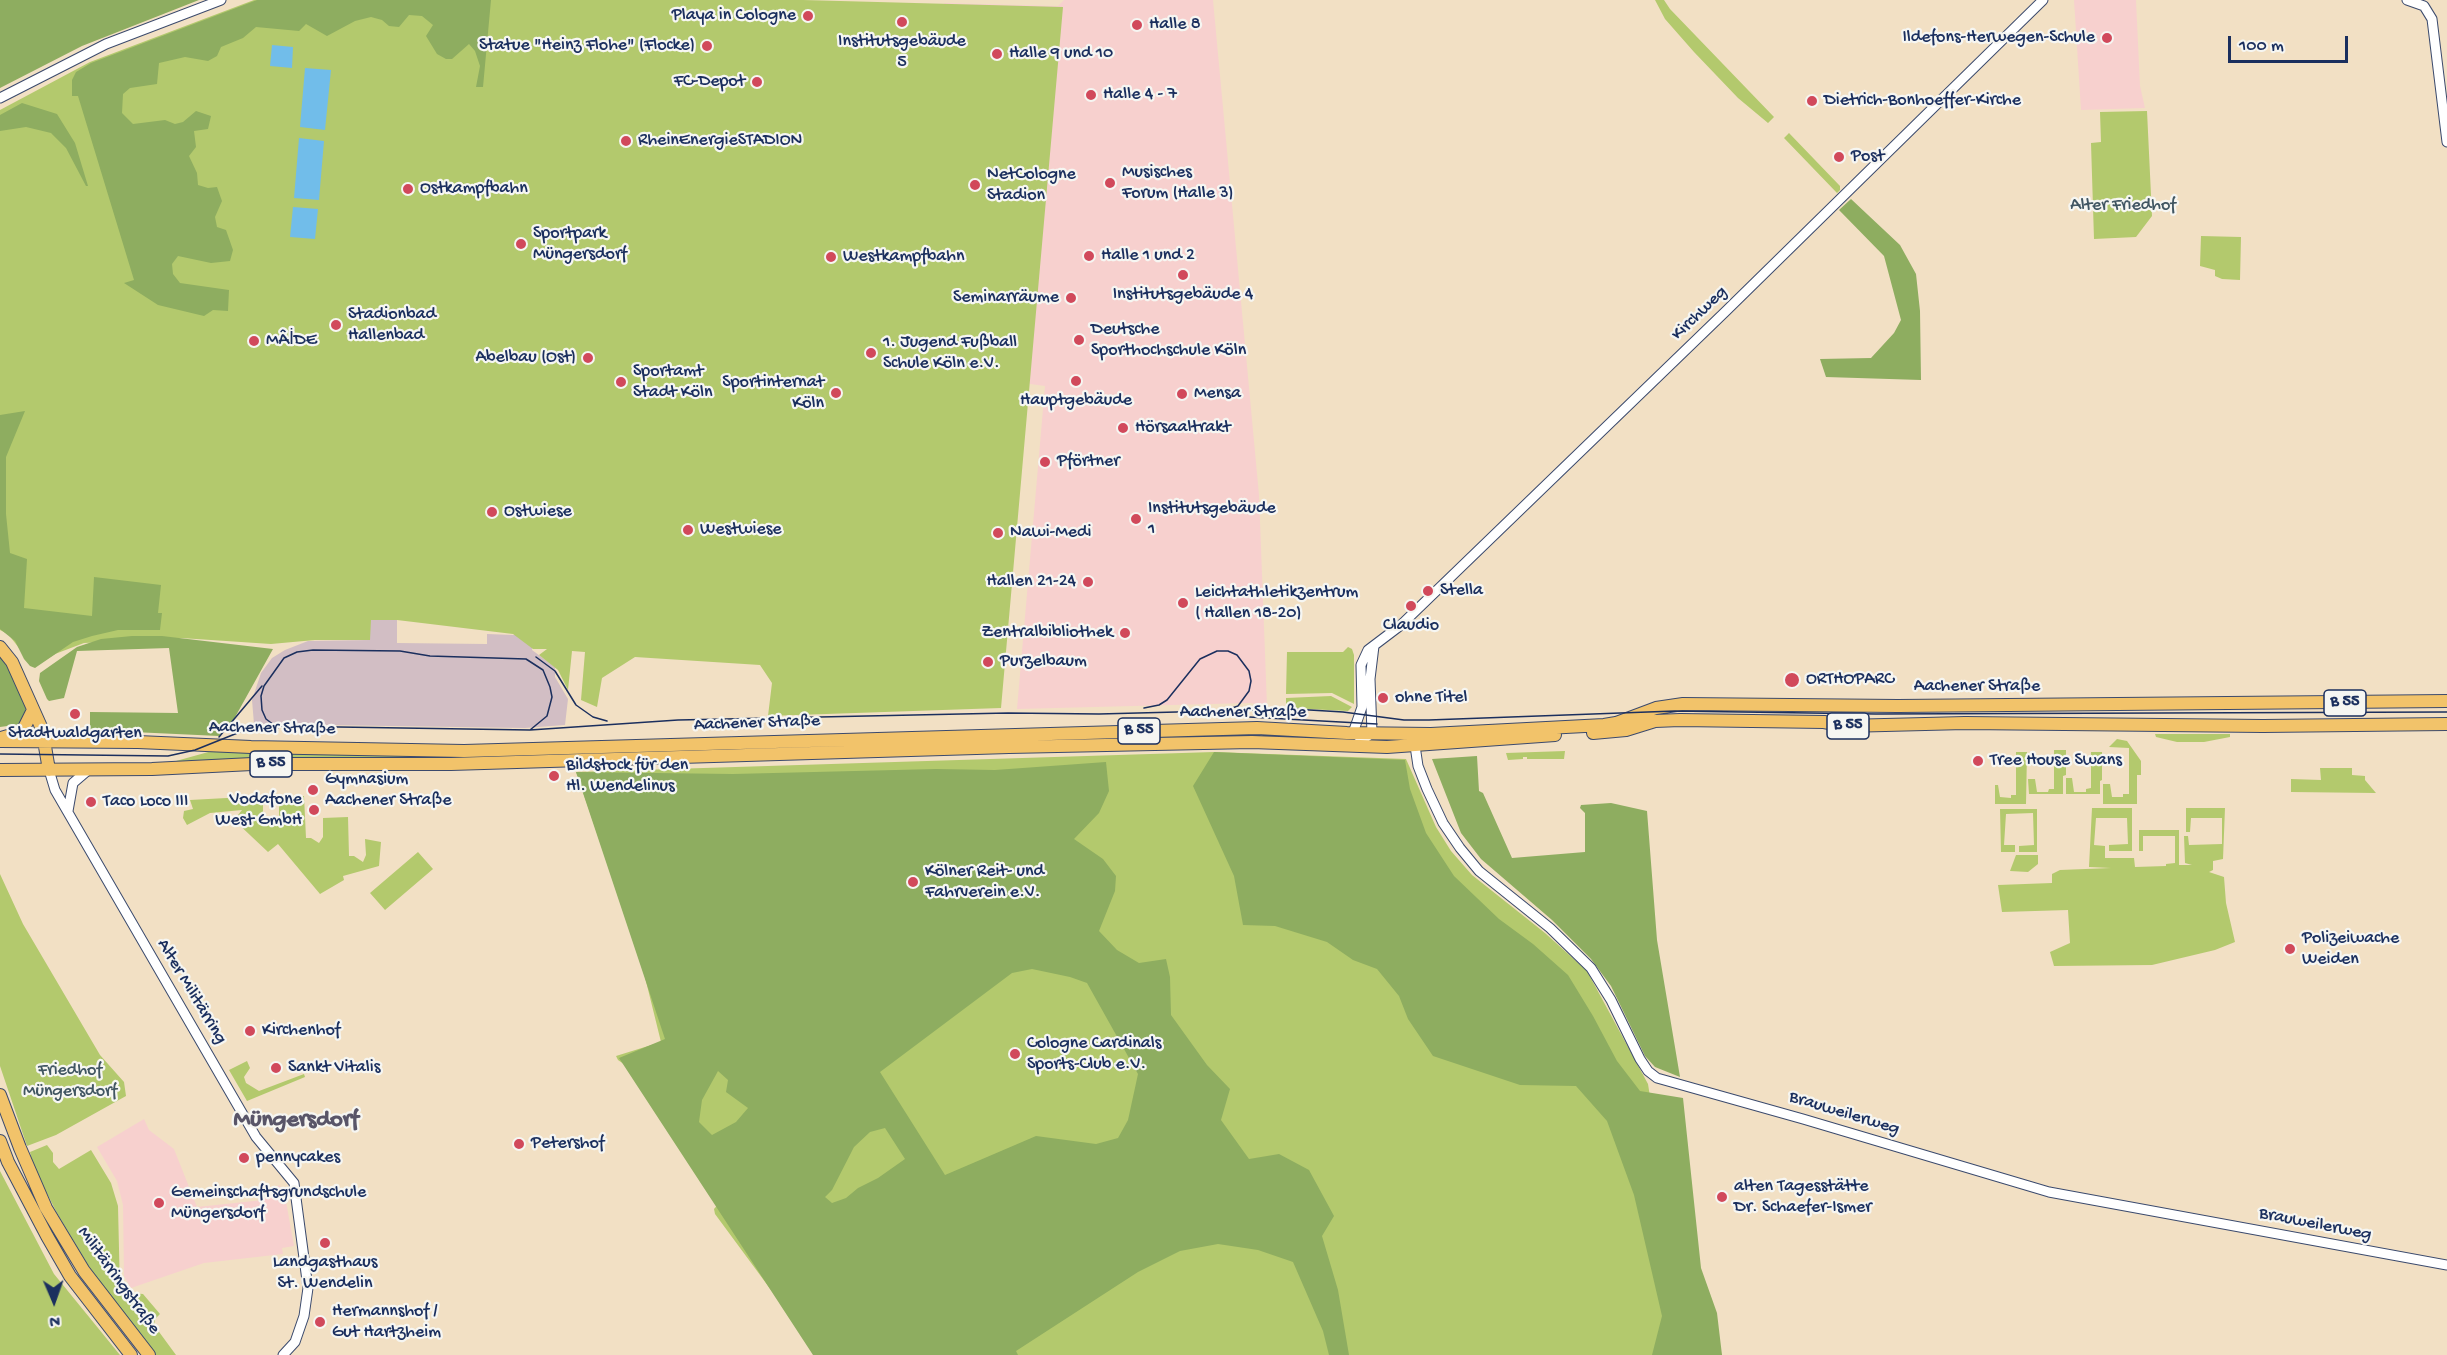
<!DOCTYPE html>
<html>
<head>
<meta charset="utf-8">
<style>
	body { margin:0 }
	#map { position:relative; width:2447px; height:1355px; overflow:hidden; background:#f2e0c4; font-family:"Gochi Hand",sans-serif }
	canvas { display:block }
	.north { position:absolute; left:24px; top:1271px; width:60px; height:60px; -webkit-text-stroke:4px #f6f6f2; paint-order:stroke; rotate:178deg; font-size:16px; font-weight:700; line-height:24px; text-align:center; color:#1b2f5e }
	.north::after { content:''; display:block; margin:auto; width:21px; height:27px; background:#1b2f5e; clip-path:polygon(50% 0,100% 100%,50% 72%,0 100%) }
	.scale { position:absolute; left:2228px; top:36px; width:120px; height:27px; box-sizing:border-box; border:3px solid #1b2f5e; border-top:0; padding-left:8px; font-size:18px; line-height:21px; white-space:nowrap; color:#1b2f5e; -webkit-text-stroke:4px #f6f6f2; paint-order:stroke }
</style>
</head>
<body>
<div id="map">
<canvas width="2447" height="1355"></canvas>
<div class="north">N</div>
<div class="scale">100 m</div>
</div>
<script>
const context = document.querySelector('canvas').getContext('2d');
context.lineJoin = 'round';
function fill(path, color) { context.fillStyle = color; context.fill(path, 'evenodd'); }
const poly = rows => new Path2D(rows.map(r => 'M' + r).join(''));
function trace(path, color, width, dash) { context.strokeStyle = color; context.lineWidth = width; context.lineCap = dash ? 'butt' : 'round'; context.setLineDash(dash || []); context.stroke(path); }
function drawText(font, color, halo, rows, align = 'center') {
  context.font = font + ' "Gochi Hand",sans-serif'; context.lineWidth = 4.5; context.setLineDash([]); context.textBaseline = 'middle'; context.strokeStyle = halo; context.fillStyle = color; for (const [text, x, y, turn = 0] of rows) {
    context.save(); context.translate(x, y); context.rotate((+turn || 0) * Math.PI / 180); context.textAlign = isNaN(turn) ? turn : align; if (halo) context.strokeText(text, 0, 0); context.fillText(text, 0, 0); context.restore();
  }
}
fill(poly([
	[1064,0,1213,0,1259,495,1267,706,1250,703,1017,709,1045,386,913,368,932,78,944,3,1058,6],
	[2074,0,2136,0,2140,86,2145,108,2081,110],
	[144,1119,149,1130,174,1149,197,1207,263,1200,279,1185,284,1190,294,1246,282,1248,283,1254,204,1263,131,1288,124,1276,123,1205,117,1181,97,1147]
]), '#f7d0ce');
fill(poly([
	[370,620,397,620,397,643,487,644,487,634,514,635,533,628,532,650,555,667,555,677,568,699,565,725,525,728,254,724,252,700,261,673,272,658,285,650,308,641,370,640]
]), '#d2bec4');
fill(poly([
	[254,0,803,0,1063,7,1001,708,768,716,772,683,760,665,635,657,602,678,597,707,581,700,585,652,572,651,568,690,558,670,539,655,547,649,533,649,513,634,397,620,371,620,370,640,315,640,271,644,181,638,84,643,55,654,34,667,8,634,0,630,0,110,90,62],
	[1655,0,1664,0,1670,9,1774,117,1768,123,1738,98,1694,52,1665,19],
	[2147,111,2152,216,2136,237,2094,239,2091,143,2101,142,2100,112],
	[1789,133,1840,186,1840,190,1837,193,1784,138],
	[2201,236,2241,237,2240,280,2222,279,2215,276,2215,270,2200,266],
	[1348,647,1352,649,1354,655,1354,704,1332,693,1286,694,1287,652,1343,652],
	[1331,696,1352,707,1348,711,1288,708,1286,704,1286,698],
	[2155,734,2230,734,2230,737,2204,742,2177,742,2156,737],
	[2117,739,2127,741,2141,761,2141,775,2137,775,2137,804,2103,804,2103,784,2110,784,2112,797,2123,797,2123,794,2129,794,2129,748,2109,747],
	[2054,750,2066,750,2066,775,2063,776,2063,794,2029,794,2028,779,2035,779,2037,792,2048,792,2049,789,2054,789],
	[212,751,425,754,436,758,265,758,176,764,176,761],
	[1565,751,1564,759,1527,759,1527,757,1523,757,1523,759,1508,760,1506,753],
	[1214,752,1406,759,1436,827,1451,851,1472,875,1545,933,1587,971,1648,1084,1675,1257,1722,1355,819,1355,715,1214,714,1209,721,1201,631,1069,618,1060,616,1056,661,1042,641,961,576,772],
	[2016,752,2027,752,2026,804,1995,804,1995,785,1998,785,2000,797,2011,798,2011,795,2016,795],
	[2091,752,2102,752,2102,780,2100,781,2100,794,2066,794,2066,778,2072,778,2074,792,2086,792,2086,789,2091,788],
	[2320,768,2352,768,2352,775,2365,776,2365,780,2376,793,2291,792,2291,779,2321,780],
	[263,796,263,819,269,819,277,825,279,818,279,796,304,796,306,838,311,838,319,843,323,837,323,818,348,817,349,856,354,856,363,862,366,855,365,839,381,842,379,866,343,876,344,880,320,894,278,844,268,852,234,820,242,810,210,813,187,825,183,818,184,811,193,809,190,800],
	[2092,808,2132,808,2132,851,2109,851,2109,845,2128,844,2127,818,2096,818,2094,845,2105,846,2105,858,2134,858,2135,867,2166,866,2166,864,2175,863,2175,836,2143,836,2143,851,2139,851,2139,830,2179,830,2179,865,2192,865,2185,863,2184,836,2188,836,2189,845,2222,844,2222,818,2191,818,2190,832,2186,832,2186,808,2225,808,2223,859,2213,861,2213,870,2209,872,2224,877,2226,903,2235,942,2215,950,2152,965,2054,966,2050,952,2070,943,2068,910,2002,912,1998,885,2052,883,2052,874,2060,870,2111,868,2089,867],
	[2000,809,2037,809,2037,852,2019,852,2019,846,2034,845,2033,813,2006,814,2004,845,2015,845,2015,852,2001,852],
	[418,852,433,869,385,910,370,893],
	[2016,855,2038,855,2038,864,2028,872,2010,871],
	[0,874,23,924,100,1055,124,1082,126,1096,56,1135,27,1146,0,1066],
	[247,1061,250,1068,244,1077,246,1083,259,1091,304,1074,305,1077,247,1101,229,1070],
	[47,1145,53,1153,53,1162,59,1169,91,1150,111,1183,118,1206,120,1292,143,1294,160,1314,155,1319,154,1325,176,1355,156,1355,119,1309,88,1265,57,1213,33,1166,30,1152],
	[0,1171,54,1274,120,1355,0,1355]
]), '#b3c96d');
fill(poly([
	[0,0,199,0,82,46,0,88],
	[257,0,491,0,483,87,476,87,480,66,475,51,469,44,452,59,446,59,437,54,426,36,433,25,422,16,409,15,399,27,389,26,382,20,371,17,355,21,327,36,306,24,299,31,256,27,243,38,221,47,217,56,208,61,185,57,159,63,157,84,130,88,123,94,122,113,133,124,165,120,175,124,183,122,196,111,211,116,208,129,194,131,196,147,189,156,197,173,198,185,208,188,217,187,222,201,215,217,217,227,226,230,233,250,230,261,211,263,178,256,172,264,173,274,180,283,229,290,228,311,213,310,204,316,158,305,124,283,134,280,78,96,72,96,72,80,76,72,91,63],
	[22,103,57,114,75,143,88,186,86,186,66,148,51,133,26,127,0,131,0,115],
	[1851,199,1900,245,1916,274,1920,311,1921,380,1826,377,1820,359,1871,358,1894,333,1901,320,1884,256,1839,210],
	[25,411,6,457,6,514,10,553,27,559,24,608,92,616,94,577,161,585,158,613,162,613,160,630,118,630,92,636,73,642,35,668,30,666,24,659,15,641,0,629,0,415],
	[132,636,162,636,273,649,234,719,219,736,90,730,90,712,178,713,169,648,77,651,64,698,49,701,47,699,39,681,40,673,77,647,101,639],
	[0,654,5,659,26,708,22,724,0,727],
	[1214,752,1405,760,1410,789,1426,833,1454,876,1499,919,1533,944,1568,975,1593,1016,1617,1061,1640,1091,1683,1098,1701,1268,1717,1313,1722,1355,1652,1355,1662,1316,1634,1195,1607,1121,1576,1086,1520,1085,1433,1056,1408,1019,1399,996,1377,969,1353,960,1327,942,1275,926,1243,925,1234,876,1193,786],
	[1477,756,1479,791,1483,793,1512,858,1585,852,1585,813,1580,808,1581,805,1611,803,1647,811,1657,940,1680,1077,1655,1067,1645,1056,1611,986,1591,959,1552,920,1481,859,1461,833,1432,759],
	[1106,762,1109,791,1099,813,1074,839,1103,859,1116,876,1115,891,1099,931,1117,950,1139,963,1166,959,1170,977,1171,1015,1207,1065,1230,1089,1221,1120,1249,1159,1279,1154,1309,1170,1334,1216,1322,1236,1338,1290,1349,1355,1329,1355,1323,1331,1293,1262,1258,1250,1218,1244,1180,1251,1138,1272,1016,1351,1018,1355,813,1355,619,1058,665,1039,576,772,733,774,936,769,995,770],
	[1032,969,1070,977,1087,983,1138,1074,1128,1120,1118,1138,1096,1144,1036,1136,945,1175,880,1072,1012,973],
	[718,1071,728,1080,726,1092,748,1108,736,1122,712,1135,699,1122,702,1100],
	[885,1128,905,1159,878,1178,858,1188,846,1198,832,1203,825,1197,832,1190,854,1147,870,1132]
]), '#8ead60');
fill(poly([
	[272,45,293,47,292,68,270,66],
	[305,68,331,70,325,130,300,127],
	[299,138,324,141,319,200,294,198],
	[293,207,318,209,315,239,290,237]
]), '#71bdea');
const tertiary = poly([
	[2407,0,2424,6,2432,19,2447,142],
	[0,98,106,44,221,0],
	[1353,733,1362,707,1361,665,1368,650,1401,625,1726,311,2043,0],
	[1414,739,1418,766,1427,789,1443,823,1460,848,1479,871,1550,928,1591,968,1611,1000,1640,1059,1648,1071,1657,1078,1803,1119,2049,1192,2447,1265],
	[1354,746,1372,733,1370,679,1374,646],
	[49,770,55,790,256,1137,294,1183,308,1288,304,1316,295,1342,283,1355],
	[68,811,73,783,87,771]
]);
const primary = poly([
	[0,647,12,662,42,729,49,770],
	[1593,733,1626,730,1655,721,1680,720,1824,722,1845,726,1965,723,2263,726,2447,724],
	[1,738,18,733,24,728,32,712],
	[0,741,138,742,251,747,464,751,1257,728,1347,733,1431,734,1604,725,1616,723,1656,708,1683,704,1898,706,2447,701],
	[0,770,152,769,252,764,451,764,1009,747,1252,742,1387,747,1555,735]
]);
const trunk = poly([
	[0,1095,20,1148,46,1208,84,1271,149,1355],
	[0,1141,8,1162,47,1236,70,1276,131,1355]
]);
trace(tertiary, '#3b4a6d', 11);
trace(primary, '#3b4a6d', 14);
trace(trunk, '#3b4a6d', 14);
trace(tertiary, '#fff', 9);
trace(primary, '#f2c36a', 12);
trace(trunk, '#f2c36a', 12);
trace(poly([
	[536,657,555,671,576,705,593,717,607,721],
	[1144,708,1159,705,1167,700,1200,659,1217,651,1228,651,1237,655,1249,671,1251,681,1249,691,1238,706,1229,709],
	[1249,717,1377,724],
	[278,728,266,719,262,710,261,696,264,686,284,658,297,652,313,650,400,651,430,656,526,659,543,670,550,687,552,697,547,716,530,730],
	[219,737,262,686],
	[0,754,168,756,195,750,245,730,275,726,530,730,678,720,1008,713,1099,714,1293,709,1343,712,1404,720,1429,720,1675,711,1876,714,2447,712]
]), '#1b2f5e', 1.5);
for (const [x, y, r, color] of [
	[808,16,6,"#d1495b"],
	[902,22,6,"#d1495b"],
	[1137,25,6,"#d1495b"],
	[2107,38,6,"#d1495b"],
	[707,46,6,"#d1495b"],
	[997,54,6,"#d1495b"],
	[757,82,6,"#d1495b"],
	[1091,95,6,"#d1495b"],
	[1812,101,6,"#d1495b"],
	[626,141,6,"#d1495b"],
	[1839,157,6,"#d1495b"],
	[1110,183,6,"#d1495b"],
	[975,185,6,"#d1495b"],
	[408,189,6,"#d1495b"],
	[521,244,6,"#d1495b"],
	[1089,256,6,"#d1495b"],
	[831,257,6,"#d1495b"],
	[1183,275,6,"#d1495b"],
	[1071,298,6,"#d1495b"],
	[336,325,6,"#d1495b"],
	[1079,340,6,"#d1495b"],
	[254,341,6,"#d1495b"],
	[871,353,6,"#d1495b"],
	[588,358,6,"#d1495b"],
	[1076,381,6,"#d1495b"],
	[621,382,6,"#d1495b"],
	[836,393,6,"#d1495b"],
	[1182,394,6,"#d1495b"],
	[1123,428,6,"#d1495b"],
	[1045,462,6,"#d1495b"],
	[492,512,6,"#d1495b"],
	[1136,519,6,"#d1495b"],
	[688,530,6,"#d1495b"],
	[998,533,6,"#d1495b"],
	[1088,582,6,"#d1495b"],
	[1428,591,6,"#d1495b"],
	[1183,603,6,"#d1495b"],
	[1411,606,6,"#d1495b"],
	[1125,633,6,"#d1495b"],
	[988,662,6,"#d1495b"],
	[1792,680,8,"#d1495b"],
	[1383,698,6,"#d1495b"],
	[75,714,6,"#d1495b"],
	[1978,761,6,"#d1495b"],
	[554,776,6,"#d1495b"],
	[313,790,6,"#d1495b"],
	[91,802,6,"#d1495b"],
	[314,810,6,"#d1495b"],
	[913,882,6,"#d1495b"],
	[2290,949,6,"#d1495b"],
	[250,1031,6,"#d1495b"],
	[1015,1054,6,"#d1495b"],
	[276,1068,6,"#d1495b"],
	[519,1144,6,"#d1495b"],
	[244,1158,6,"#d1495b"],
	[1722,1197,6,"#d1495b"],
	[159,1203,6,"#d1495b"],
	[325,1243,6,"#d1495b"],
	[320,1322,6,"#d1495b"]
]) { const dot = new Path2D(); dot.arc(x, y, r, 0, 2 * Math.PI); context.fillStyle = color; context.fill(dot); trace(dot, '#f6f6f2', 2); }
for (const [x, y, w] of [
	[2345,703,42],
	[1848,726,42],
	[1139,731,42],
	[271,764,42]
]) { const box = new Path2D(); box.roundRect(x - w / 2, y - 13, w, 26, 4.5); context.fillStyle = '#f6f6f2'; context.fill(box); trace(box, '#1b2f5e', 1.5); }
drawText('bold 16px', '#1b2f5e', null, [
	["B 55",2345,703],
	["B 55",1848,726],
	["B 55",1139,731],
	["B 55",271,764]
]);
drawText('18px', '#1b2f5e', '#f6f6f2', [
	["Playa in Cologne",796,16,"right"],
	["Halle 8",1149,25],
	["Ildefons-Herwegen-Schule",2095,38,"right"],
	["Institutsgebäude",902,42,"center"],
	["5",902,63,"center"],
	["Statue \"Heinz Flohe\" (Flocke)",695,46,"right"],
	["Halle 9 und 10",1009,54],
	["FC-Depot",745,82,"right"],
	["Halle 4 - 7",1103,95],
	["Dietrich-Bonhoeffer-Kirche",1824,101],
	["RheinEnergieSTADION",638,141],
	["Post",1851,157],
	["Musisches",1122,173],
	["Forum (Halle 3)",1122,194],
	["NetCologne",987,175],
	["Stadion",987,196],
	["Ostkampfbahn",420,189],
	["Sportpark",533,234],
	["Müngersdorf",533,255],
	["Halle 1 und 2",1101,256],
	["Westkampfbahn",843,257],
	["Institutsgebäude 4",1183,295,"center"],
	["Seminarräume",1059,298,"right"],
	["Stadionbad",348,315],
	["Hallenbad",348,336],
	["Deutsche",1091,330],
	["Sporthochschule Köln",1091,351],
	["MÂİDE",266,341],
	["1. Jugend Fußball",883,343],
	["Schule Köln e.V.",883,364],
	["Abelbau (Ost)",576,358,"right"],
	["Sportamt",633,372],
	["Stadt Köln",633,393],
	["Sportinternat",824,383,"right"],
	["Köln",824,404,"right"],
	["Mensa",1194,394],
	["Hauptgebäude",1076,401,"center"],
	["Hörsaaltrakt",1135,428],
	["Pförtner",1057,462],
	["Institutsgebäude",1148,509],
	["1",1148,530],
	["Ostwiese",504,512],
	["Westwiese",700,530],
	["Nawi-Medi",1010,533],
	["Hallen 21-24",1076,582,"right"],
	["Stella",1440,591],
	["Leichtathletikzentrum",1195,593],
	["( Hallen 18-20)",1195,614],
	["Claudio",1411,626,"center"],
	["Zentralbibliothek",1113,633,"right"],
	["Purzelbaum",1000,662],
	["ORTHOPARC",1806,680],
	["ohne Titel",1395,698],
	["Stadtwaldgarten",75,734,"center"],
	["Tree House Swans",1990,761],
	["Bildstock für den",566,766],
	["Hl. Wendelinus",566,787],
	["Gymnasium",325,780],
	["Aachener Straße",325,801],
	["Vodafone",302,800,"right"],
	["West GmbH",302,821,"right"],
	["Taco Loco III",103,802],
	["Kölner Reit- und",925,872],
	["Fahrverein e.V.",925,893],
	["Polizeiwache",2302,939],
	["Weiden",2302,960],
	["Kirchenhof",262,1031],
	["Cologne Cardinals",1027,1044],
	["Sports-Club e.V.",1027,1065],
	["Sankt Vitalis",288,1068],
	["Petershof",531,1144],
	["pennycakes",256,1158],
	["alten Tagesstätte",1734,1187],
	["Dr. Schaefer-Ismer",1734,1208],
	["Gemeinschaftsgrundschule",171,1193],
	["Müngersdorf",171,1214],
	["Landgasthaus",325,1263,"center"],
	["St. Wendelin",325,1284,"center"],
	["Hermannshof /",332,1312],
	["Gut Hartzheim",332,1333]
], 'left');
drawText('18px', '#415662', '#f6f6f2', [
	["Alter Friedhof",2123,206],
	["Friedhof",70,1071],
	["Müngersdorf",70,1092]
]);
drawText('18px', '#1b2f5e', '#f6f6f2', [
	["Kirchweg",1700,314,-44],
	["Aachener Straße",1977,687],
	["Aachener Straße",1243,713],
	["Aachener Straße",757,724,-2],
	["Aachener Straße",272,729,1],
	["Alter Militärring",191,992,59],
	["Brauweilerweg",1844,1114,17],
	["Brauweilerweg",2315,1225,11],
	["Militärringstraße",118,1281,54]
]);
drawText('bold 24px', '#595568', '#f6f6f2', [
	["Müngersdorf",296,1121]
]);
</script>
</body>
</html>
